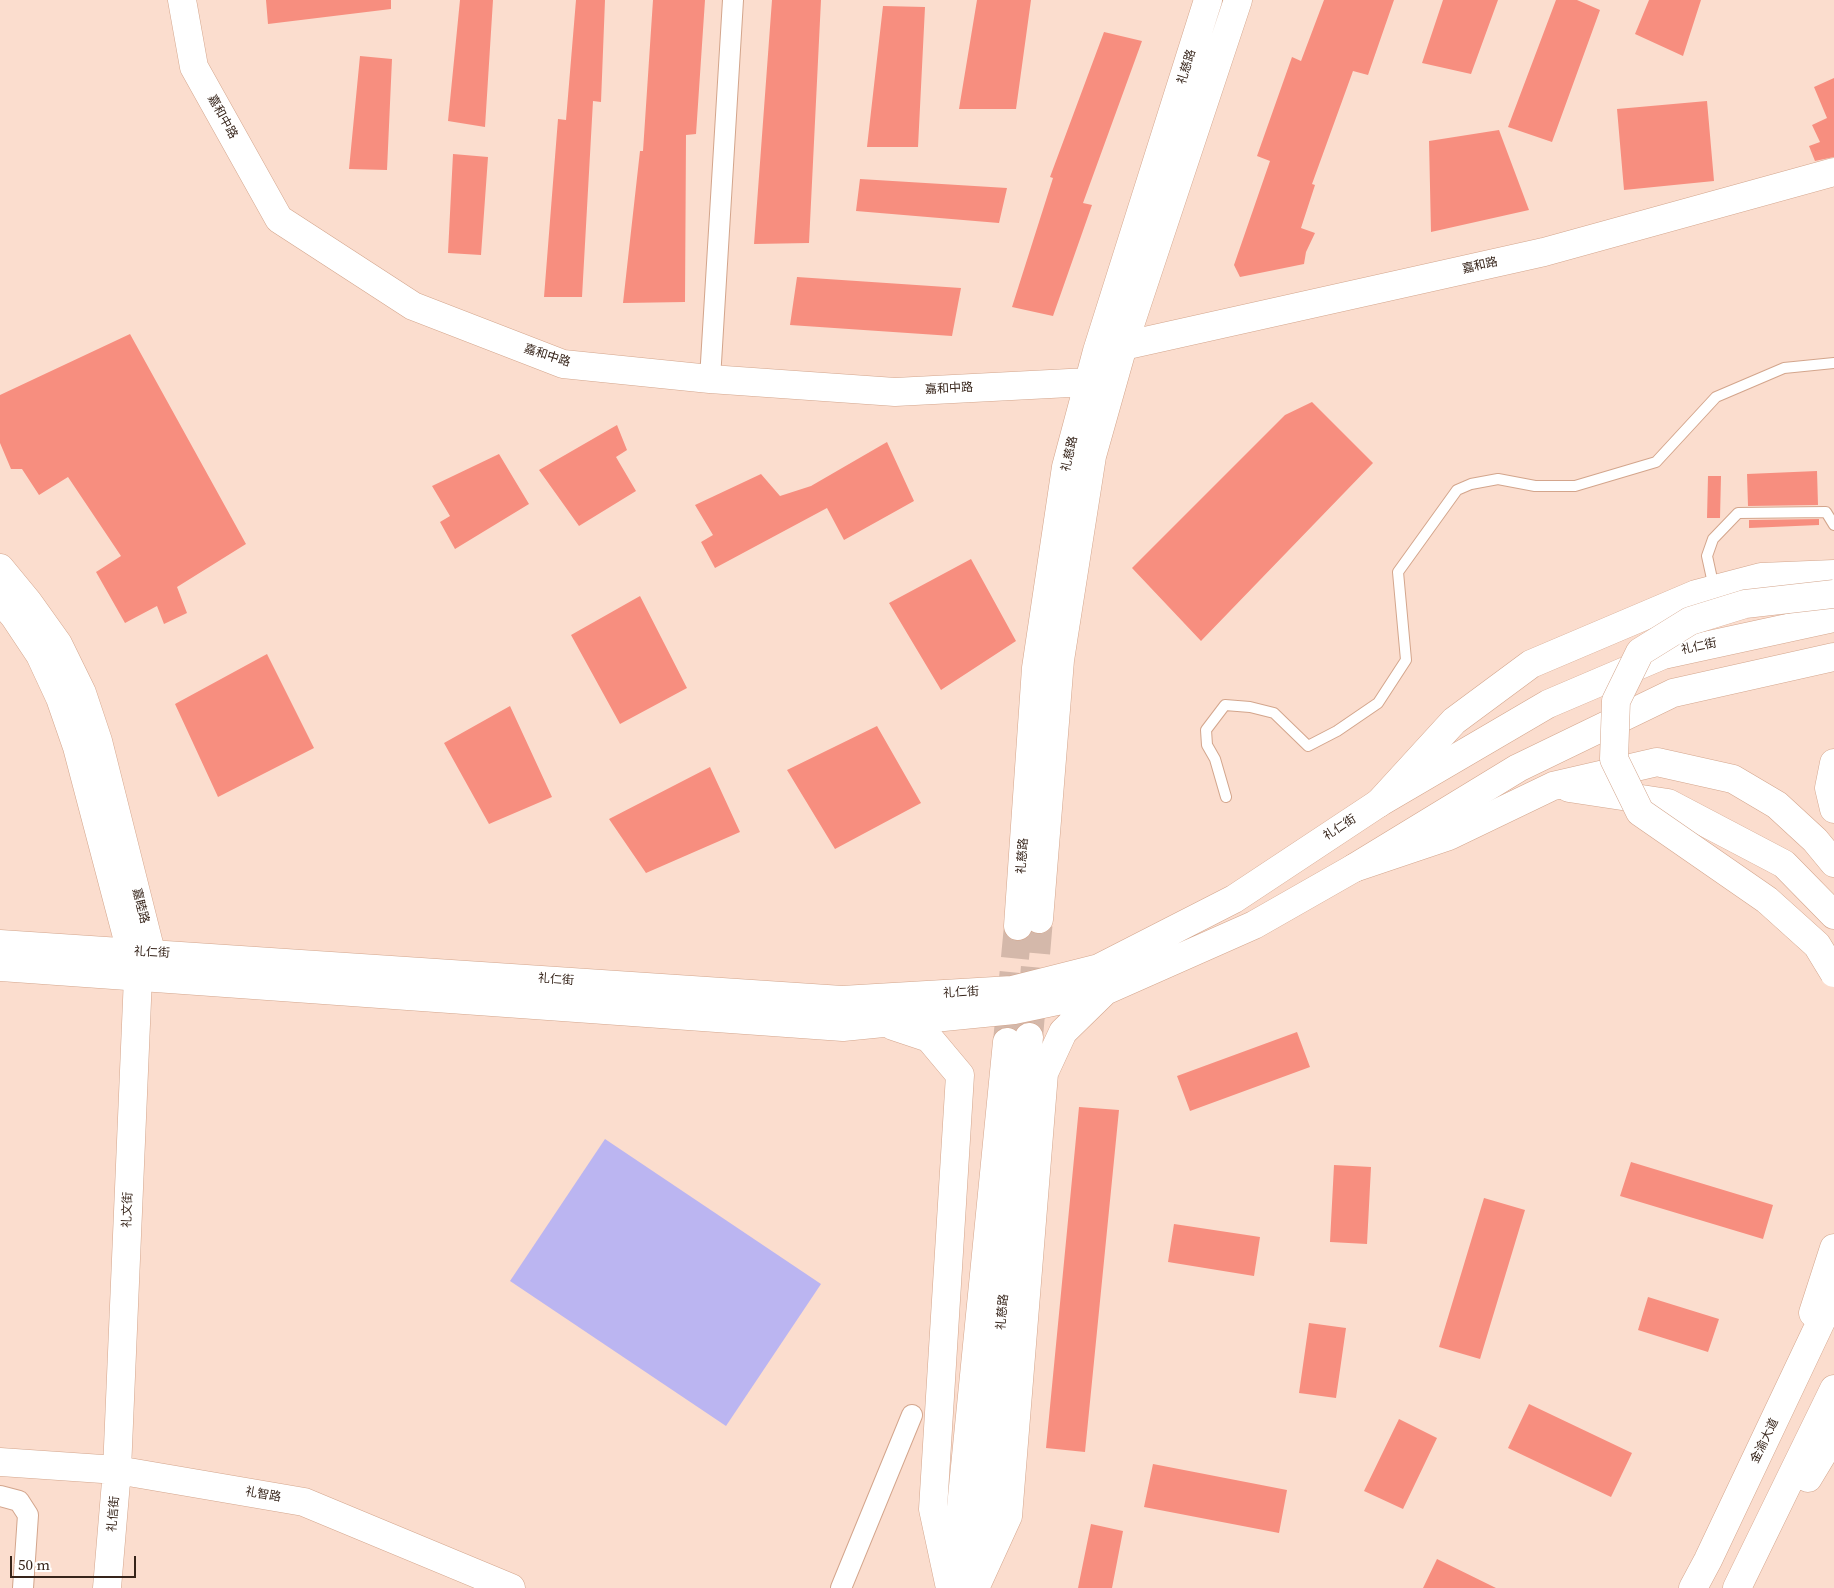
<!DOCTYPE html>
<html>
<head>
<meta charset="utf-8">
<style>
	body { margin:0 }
	#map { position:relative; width:1834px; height:1588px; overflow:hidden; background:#fbddce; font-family:"Source Serif 4",serif }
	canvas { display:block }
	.scale { position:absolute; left:10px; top:1556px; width:126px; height:22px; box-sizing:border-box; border:2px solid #36241a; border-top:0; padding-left:6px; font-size:15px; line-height:18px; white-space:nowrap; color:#36241a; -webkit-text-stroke:4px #fff; paint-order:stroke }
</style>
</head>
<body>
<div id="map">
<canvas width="1834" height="1588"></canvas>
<div class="scale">50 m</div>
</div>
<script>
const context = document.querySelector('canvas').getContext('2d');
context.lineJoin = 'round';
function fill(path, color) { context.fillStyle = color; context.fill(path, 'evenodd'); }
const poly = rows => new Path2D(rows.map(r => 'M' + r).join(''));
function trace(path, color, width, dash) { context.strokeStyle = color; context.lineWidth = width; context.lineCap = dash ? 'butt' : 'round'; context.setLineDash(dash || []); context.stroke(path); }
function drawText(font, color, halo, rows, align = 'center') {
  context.font = font + ' "Source Serif 4","Noto Sans SC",serif'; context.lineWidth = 4; context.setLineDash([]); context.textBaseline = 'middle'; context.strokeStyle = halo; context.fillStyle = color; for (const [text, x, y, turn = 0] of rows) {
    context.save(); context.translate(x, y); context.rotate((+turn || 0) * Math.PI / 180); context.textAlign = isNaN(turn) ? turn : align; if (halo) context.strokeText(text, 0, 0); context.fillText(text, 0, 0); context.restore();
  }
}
fill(poly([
	[605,1139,821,1284,726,1426,510,1281]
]), '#bbb5f1');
fill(poly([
	[266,0,391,0,391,9,268,24],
	[460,0,493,0,485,127,448,121],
	[576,0,605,0,601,102,593,101,582,297,544,297,558,119,566,120],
	[653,0,705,0,696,134,686,135,685,302,623,303,640,151,643,151],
	[772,0,821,0,809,243,754,244],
	[977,0,1031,0,1016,109,959,109],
	[1324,0,1394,0,1368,75,1353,71,1312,184,1315,185,1301,228,1315,233,1306,252,1304,264,1240,277,1234,265,1270,161,1257,156,1292,57,1301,61],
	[1443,0,1498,0,1471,74,1422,63],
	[1556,0,1577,0,1600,10,1552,142,1508,127],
	[1649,0,1701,0,1683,56,1635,34],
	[883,6,925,7,918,147,867,147],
	[1104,32,1142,41,1083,203,1092,205,1053,316,1012,307,1053,178,1050,177],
	[360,56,392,59,387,170,349,169],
	[1834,78,1834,157,1815,161,1809,146,1820,142,1812,125,1827,118,1814,87],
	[1707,101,1714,181,1624,190,1617,109],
	[1499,130,1529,210,1431,232,1429,141],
	[453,154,488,157,481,255,448,253],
	[860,179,1007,188,999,223,856,211],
	[797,277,961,288,952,336,790,325],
	[130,334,246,544,177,587,187,613,164,624,157,606,125,623,96,572,121,556,68,477,39,495,22,469,11,469,0,443,0,395],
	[1312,402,1373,463,1201,641,1132,568,1285,415],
	[617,425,627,450,616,457,636,491,579,526,539,470],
	[887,442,914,501,844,540,827,508,715,568,701,542,713,535,695,505,761,474,780,496,811,486],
	[499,454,529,504,455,549,440,522,450,516,432,486],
	[1817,471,1818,505,1748,506,1747,474],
	[1708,476,1721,476,1720,518,1707,518],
	[1819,519,1819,525,1749,528,1749,520],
	[971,559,1016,641,941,690,889,603],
	[640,596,687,688,620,724,571,635],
	[267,654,314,748,218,797,175,704],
	[510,706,552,797,489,824,444,743],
	[877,726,921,803,835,849,787,770],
	[710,767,740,832,646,873,609,819],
	[1297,1032,1310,1067,1190,1111,1177,1076],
	[1079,1107,1119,1110,1085,1452,1046,1448],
	[1631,1162,1773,1205,1763,1239,1620,1196],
	[1334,1165,1371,1167,1367,1244,1330,1242],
	[1484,1198,1525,1210,1480,1359,1439,1347],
	[1174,1224,1260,1237,1254,1276,1168,1262],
	[1648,1297,1719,1319,1708,1352,1638,1330],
	[1309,1323,1346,1328,1336,1398,1299,1393],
	[1529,1404,1632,1453,1611,1497,1508,1448],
	[1399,1419,1437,1438,1403,1509,1364,1491],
	[1153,1464,1287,1490,1279,1533,1144,1507],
	[1091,1524,1123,1531,1112,1588,1078,1588],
	[1437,1559,1496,1588,1423,1588]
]), '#f78e7f');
trace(poly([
	[1029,1037,1039,919],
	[1007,1042,1018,926]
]), '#d4b8aa', 28, [28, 14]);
const lane = poly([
	[1714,588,1707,556,1713,539,1738,513,1826,512,1834,525],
	[1226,797,1215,759,1207,745,1206,730,1225,705,1250,707,1274,713,1308,746,1337,731,1378,703,1406,660,1398,572,1457,490,1471,484,1498,479,1535,486,1575,486,1656,462,1716,397,1784,368,1834,363]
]);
const street = poly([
	[710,379,733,0],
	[0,1496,19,1501,28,1515,23,1588],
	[841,1588,912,1415]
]);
const secondary = poly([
	[182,0,194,67,279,219,413,306,563,364,710,379,895,392,1089,382],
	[1123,346,1544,252,1834,172],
	[0,568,28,602,58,644,82,693,98,741,157,976],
	[0,600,14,616,40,655,60,698,77,747,131,952,143,967],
	[1039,919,1060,660,1092,456,1123,346,1238,0],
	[1018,926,1036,668,1066,467,1097,351,1208,0],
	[0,1462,117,1470,304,1502,511,1588],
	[977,1579,1029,1037],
	[107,1588,117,1470,138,977,131,954],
	[953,1588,1007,1042]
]);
const primary = poly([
	[0,944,842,1000,1012,990,1099,968,1234,899,1379,803,1548,704,1663,655,1834,618],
	[0,967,843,1027,1014,1010,1105,991,1254,925,1354,868,1518,768,1673,693,1834,657],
	[893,1026,929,1038,960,1075,933,1509,950,1588],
	[976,1586,1008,1516,1044,1073,1063,1032,1105,991]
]);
const highway = poly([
	[1834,763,1829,788,1834,809],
	[1569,788,1668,803,1784,864,1834,915],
	[1379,803,1454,721,1531,664,1696,594,1761,577,1834,574],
	[1354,868,1449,836,1553,786,1657,762,1733,779,1777,805,1815,840,1834,863],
	[1813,1313,1834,1248],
	[1808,1478,1834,1435],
	[1693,1588,1708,1560,1834,1294],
	[1737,1588,1834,1389]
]);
trace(lane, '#d3a58c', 12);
trace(street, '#d3a58c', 22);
trace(secondary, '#d3a58c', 29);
trace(primary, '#d3a58c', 29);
trace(highway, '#d3a58c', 29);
trace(lane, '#fff', 10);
trace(street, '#fff', 20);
trace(secondary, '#fff', 28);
trace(primary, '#fff', 28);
trace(highway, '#fff', 28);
const highwayBridge = poly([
	[1834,594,1745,604,1690,621,1640,652,1616,701,1614,759,1640,812,1767,900,1817,945,1834,973]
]);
trace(highwayBridge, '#d3a58c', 29, []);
trace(highwayBridge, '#fff', 28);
drawText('12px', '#36241a', '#fff', [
	["礼慈路",1187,67,-73],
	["嘉和中路",222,117,61],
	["嘉和路",1480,266,-13],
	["嘉和中路",547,356,18],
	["嘉和中路",949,389,-3],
	["礼慈路",1070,454,-77],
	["礼仁街",1699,647,-12],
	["礼仁街",1340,828,-33],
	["礼慈路",1023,856,-86],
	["嘉睦路",140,906,76],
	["礼仁街",152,953,3],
	["礼仁街",556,980,4],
	["礼仁街",961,993,-3],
	["礼文街",128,1210,-88],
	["礼慈路",1003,1312,-85],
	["金渝大道",1765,1441,-64],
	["礼智路",263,1495,10],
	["礼信街",114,1514,-85]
]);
</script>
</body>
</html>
